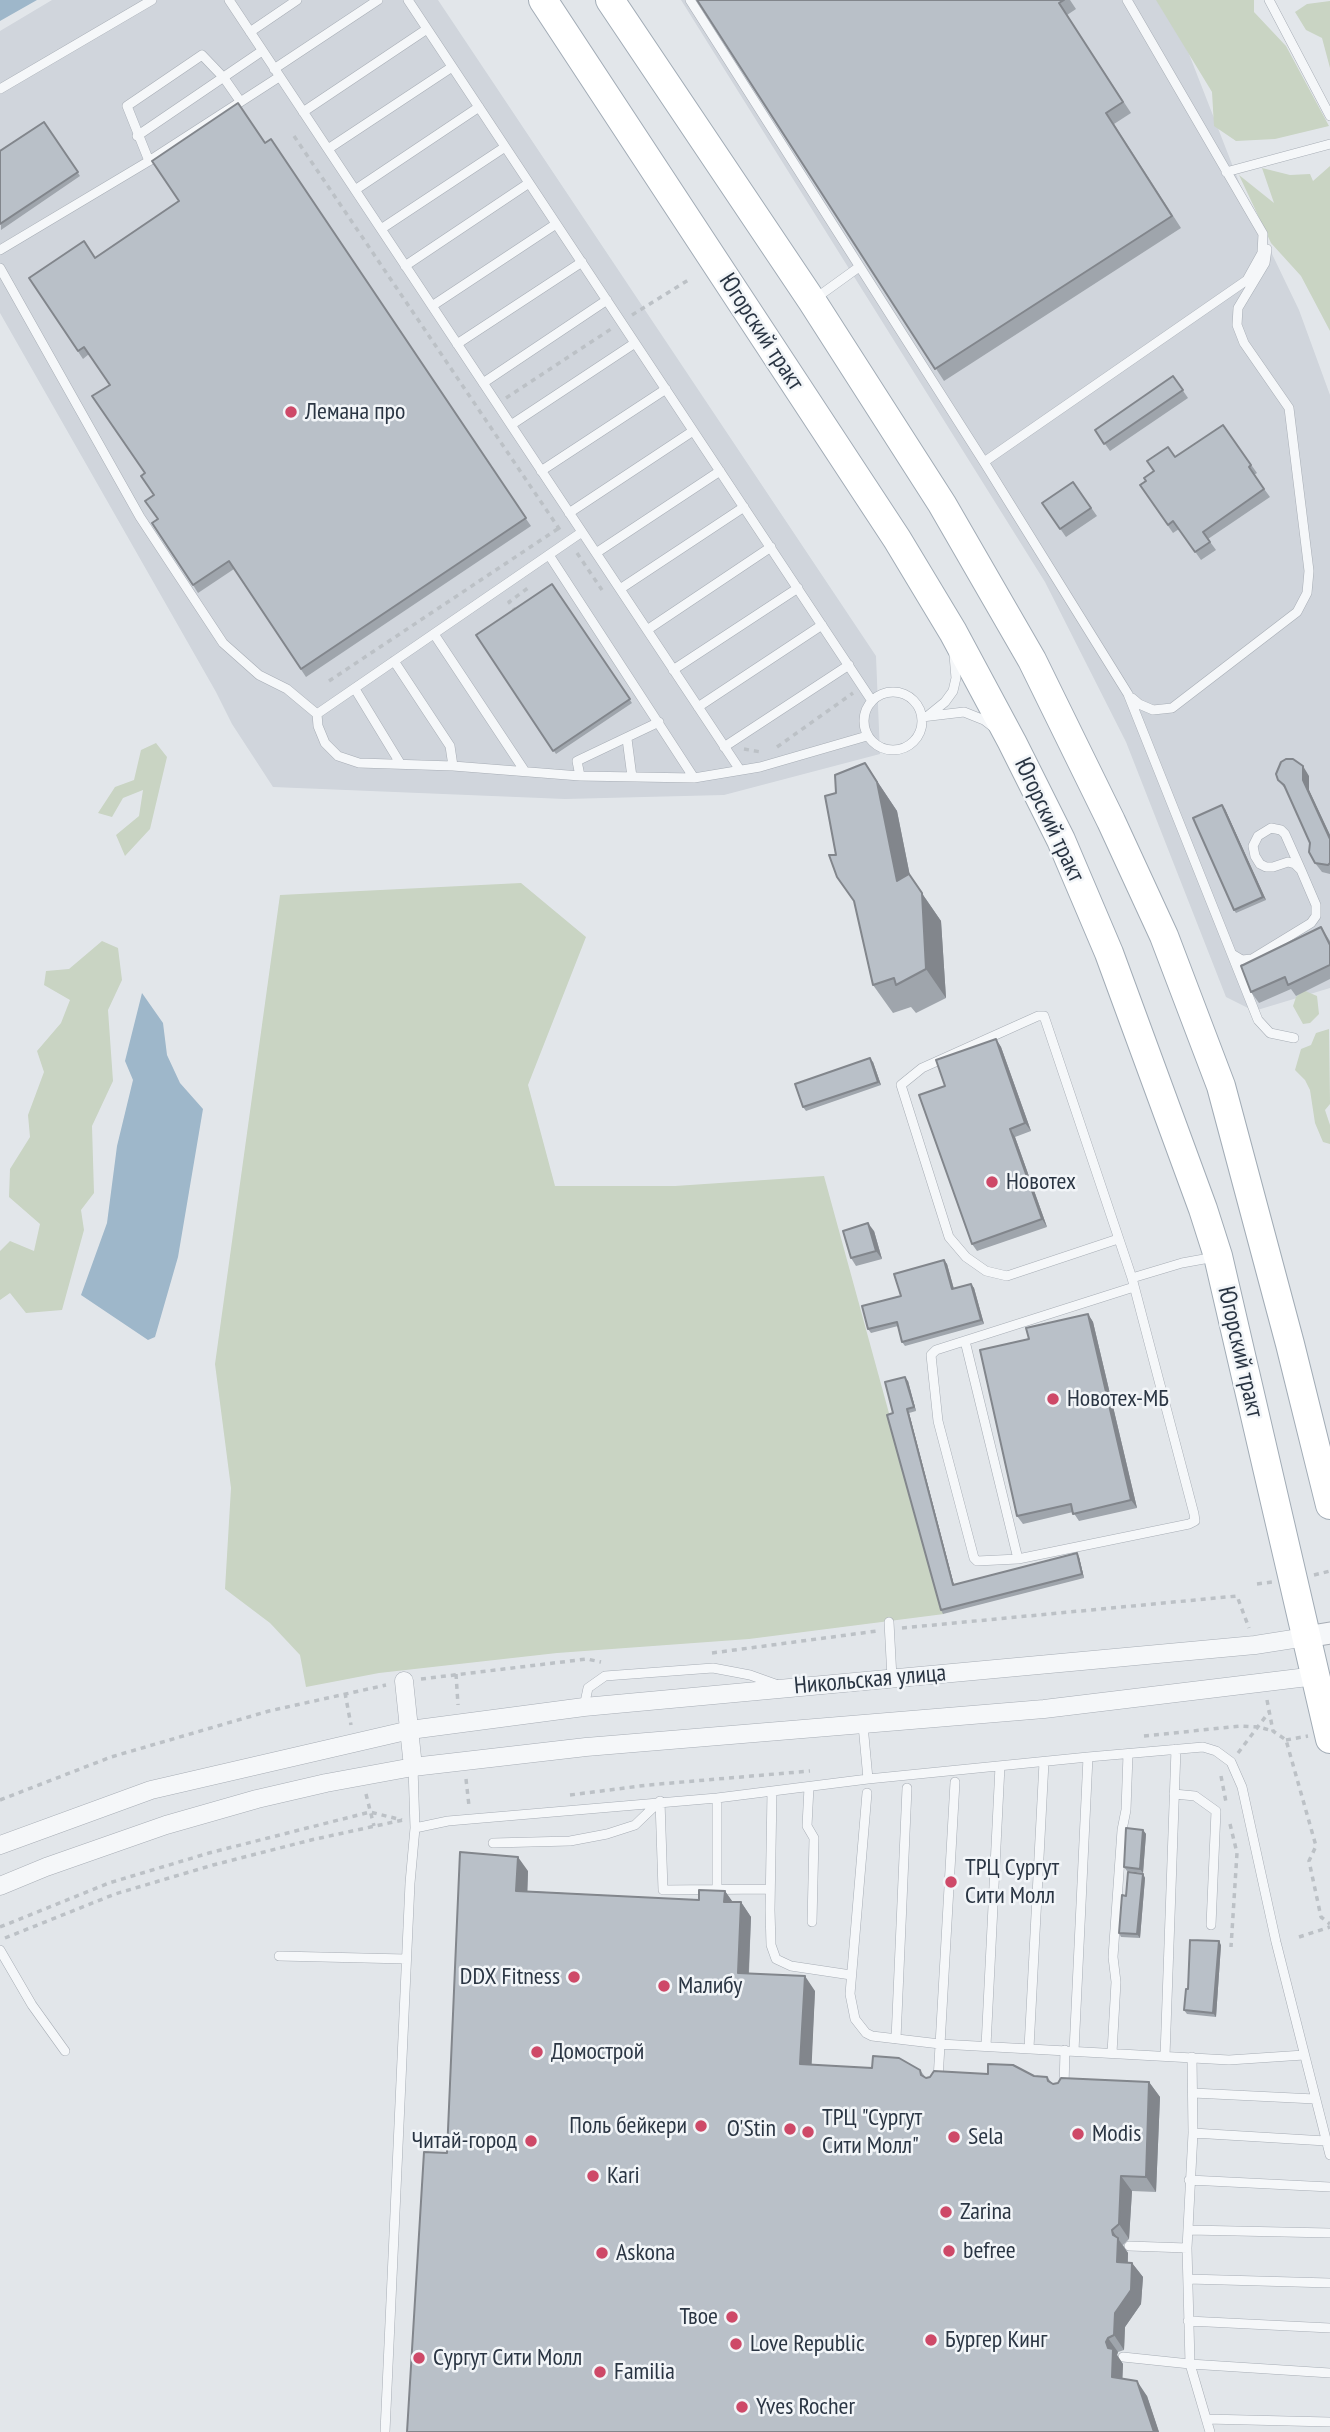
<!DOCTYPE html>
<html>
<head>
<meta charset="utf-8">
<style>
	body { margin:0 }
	canvas { display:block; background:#e2e6ea }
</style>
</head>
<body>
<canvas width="1330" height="2432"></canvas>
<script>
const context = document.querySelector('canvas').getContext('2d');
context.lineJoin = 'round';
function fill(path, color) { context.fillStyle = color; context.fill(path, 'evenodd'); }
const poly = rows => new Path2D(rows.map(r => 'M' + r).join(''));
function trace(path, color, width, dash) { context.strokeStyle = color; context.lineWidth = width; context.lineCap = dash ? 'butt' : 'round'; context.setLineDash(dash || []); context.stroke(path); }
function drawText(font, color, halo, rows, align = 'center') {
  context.font = font + ' "PT Sans Narrow",sans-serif'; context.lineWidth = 5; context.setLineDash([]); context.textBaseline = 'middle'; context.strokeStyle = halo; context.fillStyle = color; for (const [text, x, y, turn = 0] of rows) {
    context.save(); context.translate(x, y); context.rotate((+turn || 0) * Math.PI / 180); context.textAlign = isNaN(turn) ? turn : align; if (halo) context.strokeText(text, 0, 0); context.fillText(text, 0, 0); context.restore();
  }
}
fill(poly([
	[52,0,438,0,876,656,880,754,724,795,565,799,273,787,232,724,216,692,0,313,0,31],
	[681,0,1161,0,1189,54,1246,200,1299,310,1330,395,1330,988,1254,1011,1226,997,1126,742,1045,582]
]), '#d0d5dc');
fill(poly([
	[1156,0,1254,0,1254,12,1286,46,1329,126,1275,139,1236,141,1214,126,1212,92],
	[1330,1,1330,68,1322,38,1306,30,1295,12,1307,4],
	[1330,166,1330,331,1301,276,1271,243,1239,175,1274,203,1262,168,1290,175,1310,174,1313,181],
	[156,743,167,757,150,829,125,856,116,835,139,816,143,790,123,798,112,817,98,813,115,787,134,780,141,750],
	[521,883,586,937,528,1085,555,1186,675,1186,824,1176,944,1614,749,1639,557,1653,379,1673,306,1687,300,1655,270,1623,225,1589,231,1488,215,1364,280,895],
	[102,941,118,948,122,980,108,1010,113,1081,92,1126,94,1193,81,1210,84,1230,62,1310,26,1313,10,1293,0,1300,0,1251,10,1241,34,1251,40,1224,9,1197,10,1169,30,1137,28,1115,44,1072,37,1051,61,1023,70,1000,44,985,46,971,69,969],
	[1303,990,1317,996,1319,1014,1310,1023,1303,1024,1293,1006,1296,997],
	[1329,1029,1330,1104,1325,1110,1330,1125,1330,1144,1323,1142,1315,1123,1310,1090,1305,1080,1295,1070,1301,1049,1311,1045,1316,1033]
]), '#c9d4c3');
fill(poly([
	[0,0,37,0,0,21],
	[142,993,163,1023,167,1055,180,1083,203,1109,178,1257,155,1337,148,1340,81,1295,107,1223,117,1146,133,1080,125,1061]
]), '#9eb7ca');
const service = poly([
	[229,0,740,770],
	[408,0,872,701],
	[690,0,984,462,1128,694,1258,1020,1270,1033,1294,1038],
	[1269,0,1330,116],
	[250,32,297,0],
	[274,69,378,0],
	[0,89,152,0],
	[303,112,427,29],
	[137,136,262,51],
	[328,149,452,67],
	[149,161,127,106,202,55,224,78,240,101],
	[1226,172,1330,144],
	[355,190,479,107],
	[381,229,505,147],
	[0,250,149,161,279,77],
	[405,266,529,183],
	[0,268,140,517,223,643,259,675,287,689,317,714],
	[816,298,859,267],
	[432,306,556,224],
	[457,344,582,262],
	[483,383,607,300],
	[511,425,635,343],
	[984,462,1247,280,1262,253,1263,234,1127,0],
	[541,471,666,389],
	[569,513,693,431],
	[582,532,317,714,318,726,325,743,338,756,359,763,453,766,580,776,694,778,760,767,867,736],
	[596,553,720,471],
	[549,555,694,778],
	[620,589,744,507],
	[647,630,771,547],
	[434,634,524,770],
	[394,661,450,746,453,766],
	[673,670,798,588],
	[355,689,400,763],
	'864 721a29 29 0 1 1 58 0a29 29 0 1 1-58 0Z',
	[1132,698,1139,704,1153,710,1172,708,1297,612,1307,593,1309,571,1289,408,1244,343,1237,325,1238,308,1265,263,1267,249],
	[698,707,822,625],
	[929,715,945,702,953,691,956,678,954,655],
	[922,717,964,712,984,720,993,727],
	[627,739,632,777],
	[724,747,849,665],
	[580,776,577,761,659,722],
	[1232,954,1242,960,1252,959,1311,923,1316,916,1316,905,1301,870,1285,834,1281,830,1271,828,1258,836,1253,846,1255,856,1260,864,1266,867,1273,867,1288,862,1295,864,1301,870],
	[1118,1239,1007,1276,986,1271,966,1257,949,1237,901,1085,922,1068,1038,1016,1044,1016,1132,1278,1194,1514,1195,1521,1189,1524,1018,1559,977,1561,974,1558,938,1421,931,1355,936,1350,1134,1287],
	[1132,1278,1182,1263,1215,1257],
	[965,1341,1018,1559],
	[889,1622,892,1678],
	[584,1707,588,1688,605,1676,713,1668,750,1675,778,1685],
	[863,1725,868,1779],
	[809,1787,807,1826,814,1838,812,1922],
	[772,1791,770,1910,771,1945,776,1959,791,1966,851,1975],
	[867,1793,850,1994,855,2019,866,2033,872,2036,940,2044,1229,2060,1304,2055],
	[1174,1794,1195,1796,1216,1811,1211,1925],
	[660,1801,663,1890,770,1889],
	[415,1828,448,1821,717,1798,868,1779,1088,1757,1203,1747,1216,1751,1231,1762,1242,1787,1276,1942,1330,2155],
	[493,1843,570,1841,607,1834,635,1825,660,1801],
	[717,1889,717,1798],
	[0,1950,32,2005,65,2051],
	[279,1956,406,1959],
	[896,2039,907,1788],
	[986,2046,1000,1766],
	[1029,2048,1044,1762],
	[1074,2051,1088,1757],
	[1112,2053,1116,1982,1113,1957,1122,1830,1126,1810,1128,1754],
	[1165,2056,1176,1749],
	[1192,2057,1193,2133,1187,2248,1190,2364,1210,2432],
	[938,2080,955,1782],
	[1064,2087,1065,2050],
	[1193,2093,1315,2099],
	[1193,2133,1326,2141],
	[1189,2180,1330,2187],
	[1189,2230,1330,2233],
	[1129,2246,1187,2248],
	[1188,2279,1330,2283],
	[1188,2321,1330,2328],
	[1123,2357,1190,2364,1330,2373],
	[1206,2419,1330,2422],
	[385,2432,410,1883,415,1828,413,1767]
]);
const minor = poly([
	[404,1681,413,1767],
	[0,1845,151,1790,410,1730,584,1707,1255,1645,1306,1637],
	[0,1886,46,1867,166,1825,257,1799,326,1783,413,1767,586,1747,1044,1709,1316,1676]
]);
const tertiary = poly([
	[1306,1637,1330,1633]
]);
const primary = poly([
	[543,0,897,539,953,632,1012,742,1061,840,1109,953,1203,1209,1218,1256,1330,1739],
	[610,0,812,301,942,504,1032,660,1111,821,1164,936,1221,1086,1290,1344,1330,1505]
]);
trace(service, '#a7adb5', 10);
trace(minor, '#a7adb5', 19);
trace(tertiary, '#a7adb5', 23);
trace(primary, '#a2acb6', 30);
trace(poly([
	[294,136,562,533],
	[632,315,690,279],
	[506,398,611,329],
	[577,553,602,590],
	[516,612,509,602,528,588],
	[329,681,559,528],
	[777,747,853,693],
	[744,749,761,752],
	[1314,1575,1330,1571],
	[1257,1584,1272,1582],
	[902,1628,1237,1596,1249,1628],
	[712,1653,877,1631],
	[456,1674,458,1705],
	[421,1679,587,1659,601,1662],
	[345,1693,351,1725],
	[1267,1700,1273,1731,1286,1740,1316,1846,1309,1861,1321,1917,1330,1924],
	[1144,1736,1241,1726,1259,1727,1273,1731],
	[1286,1740,1308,1736],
	[1238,1753,1269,1712],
	[1221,1776,1226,1802],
	[466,1779,469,1806],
	[366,1794,374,1826],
	[570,1795,648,1785,810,1771],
	[0,1800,111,1757,269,1711,386,1685],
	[1230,1824,1237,1853,1231,1947],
	[0,1927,109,1883,209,1853,370,1812,402,1820],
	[1299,1937,1330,1927],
	[5,1938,115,1894,213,1865,311,1840,403,1820]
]), '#bcc1c6', 3.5, [5, 5]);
trace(service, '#f5f7f9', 9);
trace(minor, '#f5f7f9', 18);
trace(tertiary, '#f5f7f9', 21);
trace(primary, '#fff', 28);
fill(poly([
	[697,0,1070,0,1076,9,1067,15,1131,113,1114,124,1181,228,944,381],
	[238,103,531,526,306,677,234,569,198,593,193,585,158,519,154,495,145,473,110,385,89,354,83,359,29,278,95,258,179,201],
	[44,122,80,176,1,230,0,151],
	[1173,376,1188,398,1110,451,1095,430],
	[1223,425,1257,473,1254,475,1270,497,1208,539,1216,550,1201,560,1179,529,1173,533,1140,485,1175,457],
	[1073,482,1097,516,1066,537,1042,503],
	[552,584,632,703,556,754,476,635],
	[865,763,897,811,910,876,941,921,946,998,916,1013,911,1007,893,1013,873,985,854,901,836,855,836,793],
	[1309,776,1309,790,1330,835,1330,874,1322,872,1315,863,1310,843,1287,791,1278,780],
	[1225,809,1266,900,1236,913,1234,910],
	[1321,927,1330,941,1330,979,1296,996,1291,989,1259,1003,1251,992],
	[996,1039,1001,1047,1031,1131,1015,1137,1047,1227,977,1251,972,1244,945,1086],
	[873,1062,881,1085,806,1111,803,1107],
	[874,1231,882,1259,856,1266,851,1258],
	[944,1260,947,1264,954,1289,971,1284,974,1288,984,1324,905,1346,902,1342,898,1326,871,1333,868,1329,901,1296],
	[1088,1314,1093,1322,1137,1508,1079,1521,1073,1512,1023,1524,1017,1516,1029,1339],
	[908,1381,916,1411,909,1413,954,1585,1077,1553,1079,1557,1084,1578,943,1614,941,1610,893,1413],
	[1143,1830,1146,1834,1143,1873,1127,1871,1124,1867],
	[528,1871,527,1891,699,1900,725,1891,732,1902,741,1902,751,1917,749,1973,815,1991,811,2065,920,2070,926,2078,1034,2076,1047,2077,1053,2084,1149,2082,1160,2097,1156,2192,1132,2191,1129,2239,1123,2245,1128,2253,1128,2262,1132,2263,1143,2277,1141,2304,1125,2327,1124,2350,1118,2352,1117,2355,1123,2364,1122,2379,1147,2396,1159,2432,407,2432,447,2153],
	[1143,1874,1145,1878,1140,1938,1121,1937,1119,1933,1126,1896],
	[1221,1945,1216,2017,1187,2014,1184,2010,1188,1989]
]), '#9fa5ac');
fill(poly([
	[865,763,897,811,910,876,941,921,946,998,926,969,897,881],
	[1303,766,1309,776,1309,790,1330,835,1330,839,1303,780],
	[1222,805,1225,809,1266,900,1263,897],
	[996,1039,1001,1047,1031,1131,1025,1123],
	[870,1058,873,1062,881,1085,878,1082],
	[1010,1129,1015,1137,1047,1227,1042,1219],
	[868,1223,874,1231,882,1259,876,1251],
	[944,1260,947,1264,955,1293,952,1289],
	[971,1284,974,1288,984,1324,981,1320],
	[1088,1314,1093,1322,1137,1508,1131,1500],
	[905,1377,908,1381,916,1411,914,1407],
	[907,1409,909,1413,955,1589,953,1585],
	[1077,1553,1079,1557,1084,1578,1082,1574],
	[1143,1830,1146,1834,1143,1873,1140,1869],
	[518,1857,528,1871,527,1906,516,1891],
	[1143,1874,1145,1878,1140,1938,1137,1934],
	[725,1891,735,1905,724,1902],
	[741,1902,751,1917,748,1987,738,1973],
	[1219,1941,1221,1945,1216,2017,1213,2013],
	[805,1976,815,1991,811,2079,800,2064],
	[1149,2082,1160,2097,1156,2192,1146,2177],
	[1121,2176,1132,2191,1129,2239,1119,2224],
	[1112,2230,1128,2253,1127,2276,1117,2262],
	[1132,2263,1143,2277,1141,2304,1125,2327,1124,2350,1114,2335,1115,2313],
	[1108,2338,1118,2352,1117,2355,1123,2364,1122,2392,1112,2377,1108,2348,1106,2342],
	[1137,2381,1147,2396,1159,2432,1154,2432]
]), '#82868c');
const building = poly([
	[697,0,1064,0,1059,3,1123,102,1106,113,1172,216,935,369,697,0],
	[238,103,265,143,271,139,526,518,301,669,229,561,193,585,152,523,158,519,145,501,154,495,141,476,145,473,92,396,110,385,84,347,78,351,29,278,84,241,95,258,179,201,152,161,238,103],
	[44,122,78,172,0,224,0,151,44,122],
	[1173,376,1183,390,1104,444,1095,430,1173,376],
	[1223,425,1251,465,1249,467,1264,489,1203,532,1210,542,1195,552,1173,521,1168,525,1140,485,1146,481,1144,478,1154,471,1147,461,1168,447,1175,457,1223,425],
	[1073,482,1091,508,1060,529,1042,503,1073,482],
	[552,584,630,699,553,751,476,635,552,584],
	[1286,759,1293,759,1303,766,1303,780,1330,839,1330,863,1328,865,1315,863,1309,852,1310,843,1284,785,1278,780,1276,774,1281,762,1286,759],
	[865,763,877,782,897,881,909,874,922,893,926,969,896,985,894,978,873,985,854,901,837,877,829,855,836,855,825,796,836,793,835,775,865,763],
	[1222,805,1263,897,1234,910,1193,818,1222,805],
	[1321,927,1330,945,1330,965,1288,985,1285,977,1251,992,1241,966,1321,927],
	[996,1039,1025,1123,1010,1129,1042,1219,972,1244,919,1095,945,1086,936,1060,996,1039],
	[870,1058,878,1082,803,1107,795,1084,870,1058],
	[868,1223,876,1251,851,1258,843,1231,868,1223],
	[944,1260,952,1289,971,1284,981,1320,902,1342,897,1322,868,1329,862,1306,901,1296,894,1274,944,1260],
	[1088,1314,1131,1500,1073,1514,1071,1504,1017,1516,980,1350,1029,1339,1026,1328,1088,1314],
	[905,1377,914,1407,907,1409,953,1585,1077,1553,1082,1574,941,1610,887,1415,893,1413,885,1382,905,1377],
	[1126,1828,1143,1830,1140,1869,1124,1867,1126,1828],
	[460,1852,518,1857,516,1891,699,1900,699,1890,725,1891,724,1902,741,1902,738,1973,805,1976,800,2064,872,2068,873,2056,899,2058,920,2070,921,2075,926,2078,930,2077,934,2071,988,2074,988,2064,1013,2065,1034,2076,1047,2077,1048,2081,1053,2084,1058,2083,1061,2078,1149,2082,1146,2177,1121,2176,1119,2224,1112,2230,1113,2235,1118,2238,1117,2262,1132,2263,1131,2290,1115,2313,1114,2335,1108,2338,1106,2342,1108,2348,1113,2349,1112,2377,1137,2381,1154,2432,407,2432,424,2152,447,2153,460,1852],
	[1128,1872,1143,1874,1137,1934,1119,1933,1122,1895,1126,1896,1128,1872],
	[1190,1940,1219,1941,1213,2013,1184,2010,1186,1989,1188,1989,1190,1940]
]);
fill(building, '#b9c0c8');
trace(building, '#82868c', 2);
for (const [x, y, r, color] of [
	[291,412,7,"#ce4968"],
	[992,1182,7,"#ce4968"],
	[1053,1399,7,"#ce4968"],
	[951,1882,7,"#ce4968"],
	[574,1977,7,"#ce4968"],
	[664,1986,7,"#ce4968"],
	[537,2052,7,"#ce4968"],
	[701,2126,7,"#ce4968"],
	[790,2129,7,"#ce4968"],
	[808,2132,7,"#ce4968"],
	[1078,2134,7,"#ce4968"],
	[954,2137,7,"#ce4968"],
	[531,2141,7,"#ce4968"],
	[593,2176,7,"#ce4968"],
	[946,2212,7,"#ce4968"],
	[949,2251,7,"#ce4968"],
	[602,2253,7,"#ce4968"],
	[732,2317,7,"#ce4968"],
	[931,2340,7,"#ce4968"],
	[736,2344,7,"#ce4968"],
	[419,2358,7,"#ce4968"],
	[600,2372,7,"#ce4968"],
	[742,2407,7,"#ce4968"]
]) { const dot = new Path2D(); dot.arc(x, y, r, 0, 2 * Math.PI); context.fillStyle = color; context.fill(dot); trace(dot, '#f2f5f8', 2.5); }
drawText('24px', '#2a3543', '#f2f5f8', [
	["Югорский тракт",761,332,57],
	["Югорский тракт",1049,820,65],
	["Югорский тракт",1240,1352,77],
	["Никольская улица",870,1680,-5]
]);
drawText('24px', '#2a3543', '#f2f5f8', [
	["Лемана про",305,412],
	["Новотех",1006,1182],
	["Новотех-МБ",1067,1399],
	["ТРЦ Сургут",965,1868],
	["Сити Молл",965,1896],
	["DDX Fitness",560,1977,"right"],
	["Малибу",678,1986],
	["Домострой",551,2052],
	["ТРЦ \"Сургут",822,2118],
	["Сити Молл\"",822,2146],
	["Поль бейкери",687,2126,"right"],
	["O'Stin",776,2129,"right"],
	["Modis",1092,2134],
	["Sela",968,2137],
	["Читай-город",517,2141,"right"],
	["Kari",607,2176],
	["Zarina",960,2212],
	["befree",963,2251],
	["Askona",616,2253],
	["Твое",718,2317,"right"],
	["Бургер Кинг",945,2340],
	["Love Republic",750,2344],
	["Сургут Сити Молл",433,2358],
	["Familia",614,2372],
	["Yves Rocher",756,2407]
], 'left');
</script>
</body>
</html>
